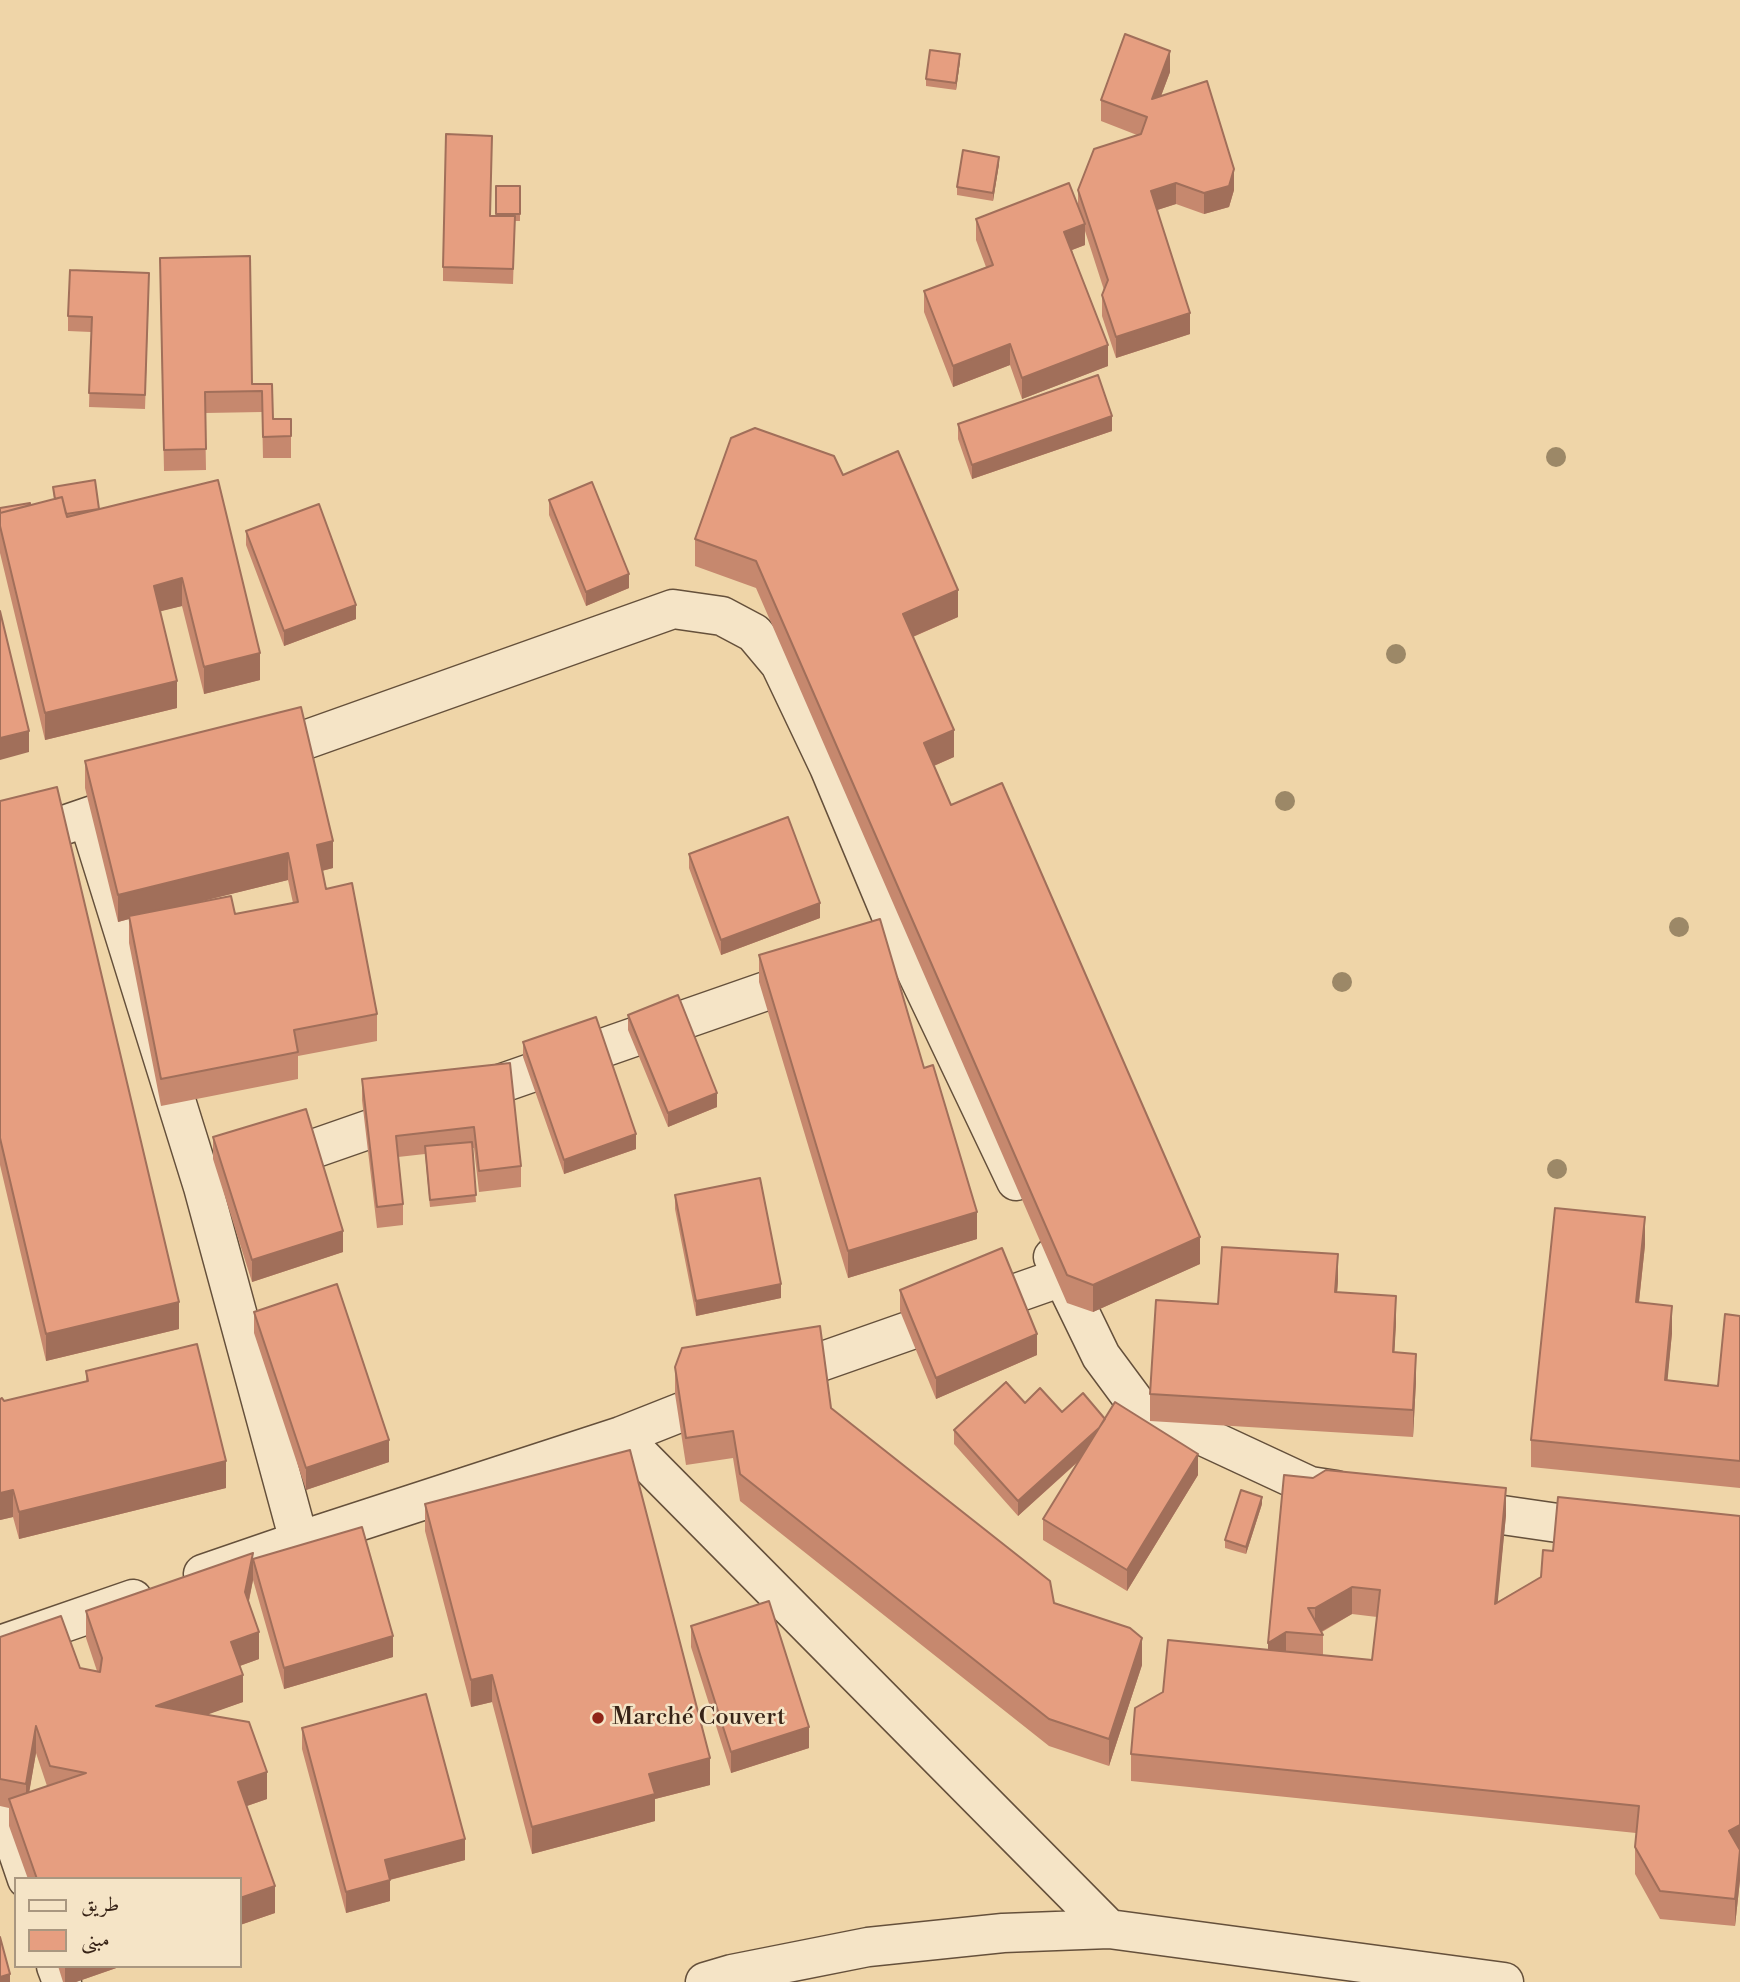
<!DOCTYPE html>
<html>
<head>
<meta charset="utf-8">
<style>
	body { margin:0 }
	#map { position:relative; width:1740px; height:1982px; overflow:hidden; background:#efd5a8; font-family:"Libre Bodoni",Amiri,serif }
	canvas { display:block }
	.legend { position:absolute; left:14px; top:1877px; width:228px; height:91px; box-sizing:border-box; background:#f5e4c6; border:2px solid #a99780; margin:0; padding:9px 12px; list-style:none; font-size:21px; color:#372317 }
	.legend li { display:flex; align-items:center; gap:14px; height:35px }
	.legend b { width:35px; border:2px solid #a99780 }
</style>
</head>
<body>
<div id="map">
<canvas width="1740" height="1982"></canvas>
<ul class="legend">
<li><b style="height:9px;background:#f5e4c6"></b>طريق</li>
<li><b style="height:19px;background:#e69e80"></b>مبنى</li>
</ul>
</div>
<script>
const context = document.querySelector('canvas').getContext('2d');
context.lineJoin = 'round';
const poly = rows => new Path2D(rows.map(r => 'M' + r).join(''));
function trace(path, color, width, dash) { context.strokeStyle = color; context.lineWidth = width; context.lineCap = dash ? 'butt' : 'round'; context.setLineDash(dash || []); context.stroke(path); }
function fill(path, color) { context.fillStyle = color; context.fill(path, 'evenodd'); }
function drawText(font, color, halo, rows, align = 'center') {
  context.font = font + ' "Libre Bodoni",serif'; context.lineWidth = 5; context.setLineDash([]); context.textBaseline = 'middle'; context.strokeStyle = halo; context.fillStyle = color; for (const [text, x, y, turn = 0] of rows) {
    context.save(); context.translate(x, y); context.rotate((+turn || 0) * Math.PI / 180); context.textAlign = isNaN(turn) ? turn : align; if (halo) context.strokeText(text, 0, 0); context.fillText(text, 0, 0); context.restore();
  }
}
const minor = poly([
	[260,756,673,609,722,616,754,633,780,664,829,767,903,944,1016,1181],
	[88,818,203,1187,299,1541],
	[0,847,140,799],
	[267,1165,812,975],
	[1053,1257,1101,1356,1138,1406,1310,1486,1336,1490],
	[621,1436,1109,1929],
	[1454,1508,1606,1530],
	[203,1574,299,1541,621,1436,712,1400,1062,1277],
	[0,1645,133,1599],
	[0,1800,27,1879],
	[56,1966,62,1982],
	[705,1982,732,1974,868,1947,1003,1933,1109,1929,1504,1982]
]);
trace(minor, '#65503b', 41);
trace(minor, '#f5e4c6', 38);
context.fillStyle = '#9c8867';
for (const [x, y] of [
	[1556,457],
	[1396,654],
	[1285,801],
	[1679,927],
	[1342,982],
	[1557,1169]
]) { context.beginPath(); context.arc(x, y, 10, 0, 2 * Math.PI); context.fill(); }
fill(poly([
	[960,61,956,90,926,86,926,79],
	[1170,72,1161,96,1234,190,1229,207,1204,214,1176,204,1157,210,1190,334,1116,358,1102,316,1102,295,1104,290,1085,231,1085,245,1072,250,1108,366,1022,399,1010,365,953,387,924,312,924,291,986,267,976,240,976,219,1078,207,1078,190,1137,135,1101,121,1101,100],
	[999,164,993,201,957,195,957,187],
	[496,186,520,186,520,221,515,221,513,284,443,281,443,267,490,216,496,216],
	[160,279,252,384,272,384,273,419,291,419,291,458,263,458,262,412,205,413,206,470,164,471],
	[149,288,145,409,89,407,91,332,68,331,68,316],
	[958,424,1112,431,972,479,958,439],
	[843,475,958,617,913,637,954,757,934,766,951,805,1200,1264,1093,1312,1067,1303,756,588,695,566,695,539],
	[218,480,260,680,204,694,182,606,160,611,177,708,45,740,0,553,0,508,30,505,54,499,53,487,99,509],
	[549,500,629,588,586,606,549,515],
	[246,531,356,619,284,646,246,545],
	[85,761,333,868,322,871,326,889,377,1014,377,1041,298,1056,298,1079,161,1106,129,943,129,919,118,922,85,788],
	[288,880,293,903,235,914,198,902],
	[0,801,179,1329,46,1361,0,1165],
	[689,854,820,918,721,955,689,868],
	[759,955,924,1068,977,1239,848,1278,759,982],
	[628,1015,717,1107,668,1127,628,1030],
	[523,1042,636,1149,564,1174,523,1057],
	[510,1063,521,1166,521,1187,479,1192,474,1148,472,1148,476,1202,430,1207,425,1154,398,1157,403,1204,403,1225,377,1228,362,1100,362,1079],
	[213,1137,343,1252,252,1282,213,1159],
	[675,1195,781,1298,696,1316,675,1209],
	[1645,1245,1639,1302,1672,1333,1667,1380,1718,1386,1740,1316,1740,1488,1531,1467,1531,1440],
	[1338,1281,1337,1292,1396,1323,1394,1352,1416,1381,1413,1437,1150,1421,1150,1394,1218,1304],
	[900,1290,1037,1355,936,1399,900,1311],
	[254,1312,389,1462,306,1490,254,1333],
	[675,1367,831,1408,1054,1603,1142,1665,1109,1766,1049,1746,740,1501,733,1458,686,1465,675,1394],
	[86,1371,226,1488,19,1539,13,1517,0,1520,0,1399,4,1401,86,1381],
	[1025,1403,1062,1412,1105,1419,1198,1475,1127,1591,1043,1540,1043,1519,1079,1461,1018,1516,954,1444,954,1430],
	[1284,1475,1506,1515,1497,1602,1541,1577,1553,1551,1740,1516,1740,1880,1735,1926,1660,1919,1635,1874,1635,1847,1636,1833,1131,1781,1131,1754,1268,1650],
	[1352,1614,1377,1617,1372,1660,1323,1655,1323,1635,1322,1632],
	[425,1504,710,1785,655,1799,655,1821,532,1854,492,1702,471,1707,425,1531],
	[1262,1504,1246,1554,1225,1548,1225,1540],
	[253,1559,393,1657,284,1689,253,1580,249,1601,259,1659,240,1666,243,1702,207,1714,267,1799,247,1806,275,1913,240,1925,240,1879,28,1879,9,1826,9,1808,0,1806,0,1637,80,1668,97,1671,86,1638,86,1611],
	[36,1753,47,1786,29,1792],
	[691,1626,809,1748,731,1773,691,1647],
	[302,1728,465,1860,390,1880,390,1901,346,1913,302,1749],
	[58,1966,122,1966,76,1982,63,1982]
]), '#c6886e');
fill(poly([
	[1170,51,1170,72,1152,120,1152,99],
	[960,54,960,61,956,90,956,83],
	[999,157,999,164,993,201,993,193],
	[1234,169,1234,190,1229,207,1204,214,1204,193],
	[1176,183,1176,204,1151,212,1151,191],
	[1085,224,1085,245,1064,253,1064,232],
	[1190,313,1190,334,1116,358,1116,337],
	[1010,344,1010,365,953,387,953,366],
	[1108,345,1108,366,1022,399,1022,378],
	[1112,416,1112,431,972,479,972,465],
	[629,574,629,588,586,606,586,592],
	[182,578,182,606,154,613,154,586],
	[958,590,958,617,903,641,903,614],
	[356,605,356,619,284,646,284,631],
	[260,653,260,680,204,694,204,667],
	[177,681,177,708,45,740,45,713],
	[954,730,954,757,924,770,924,743],
	[29,731,29,752,0,760,0,738],
	[333,841,333,868,317,872,317,845],
	[288,853,288,880,130,919,129,916,129,919,118,922,118,895],
	[820,903,820,918,721,955,721,940],
	[717,1093,717,1107,668,1127,668,1113],
	[636,1134,636,1149,564,1174,564,1160],
	[977,1212,977,1239,848,1278,848,1251],
	[1645,1217,1645,1245,1636,1329,1636,1302],
	[343,1231,343,1252,252,1282,252,1260],
	[1200,1237,1200,1264,1093,1312,1093,1285],
	[1338,1254,1338,1281,1335,1319,1335,1292],
	[781,1284,781,1298,696,1316,696,1301],
	[1396,1296,1396,1323,1393,1379,1393,1352],
	[179,1302,179,1329,46,1361,46,1334],
	[1672,1306,1672,1333,1665,1407,1665,1380],
	[1037,1334,1037,1355,936,1399,936,1378],
	[1416,1354,1416,1381,1413,1437,1413,1410],
	[1107,1421,1107,1435,1018,1516,1018,1501],
	[389,1440,389,1462,306,1490,306,1468],
	[1198,1454,1198,1475,1127,1591,1127,1570],
	[226,1461,226,1488,19,1539,19,1512],
	[1506,1488,1506,1515,1495,1631,1495,1604],
	[13,1490,13,1517,0,1520,0,1493],
	[1262,1497,1262,1504,1246,1554,1246,1547],
	[253,1553,253,1580,245,1619,245,1592],
	[1352,1587,1352,1614,1315,1635,1315,1608],
	[259,1632,259,1659,231,1669,231,1642],
	[1286,1632,1286,1659,1268,1670,1268,1643],
	[393,1636,393,1657,284,1689,284,1668],
	[1142,1638,1142,1665,1109,1766,1109,1739],
	[243,1675,243,1702,156,1733,156,1706],
	[492,1675,492,1702,471,1707,471,1680],
	[36,1726,36,1753,26,1811,26,1784],
	[809,1727,809,1748,731,1773,731,1752],
	[710,1758,710,1785,655,1799,655,1821,532,1854,532,1827,649,1774],
	[267,1772,267,1799,238,1809,238,1782],
	[1740,1825,1740,1852,1729,1831],
	[465,1839,465,1860,385,1881,385,1860],
	[1740,1853,1740,1880,1735,1926,1735,1899],
	[390,1880,390,1901,346,1913,346,1892],
	[275,1886,275,1913,240,1925,240,1898],
	[65,1966,122,1966,76,1982,65,1982],
	[10,1974,10,1982,0,1982,0,1977]
]), '#a16f5a');
const building = poly([
	[1125,34,1170,51,1152,99,1207,81,1234,169,1229,186,1204,193,1176,183,1151,191,1190,313,1116,337,1102,295,1108,280,1078,190,1094,149,1141,134,1147,117,1101,100,1125,34],
	[930,50,960,54,956,83,926,79,930,50],
	[446,134,492,136,490,216,515,216,513,269,443,267,446,134],
	[963,150,999,157,993,193,957,187,963,150],
	[1069,183,1085,224,1064,232,1108,345,1022,378,1010,344,953,366,924,291,993,265,976,219,1069,183],
	[496,186,520,186,520,214,496,214,496,186],
	[250,256,252,384,272,384,273,419,291,419,291,436,263,437,262,391,205,392,206,449,164,450,160,258,250,256],
	[70,270,149,273,145,395,89,393,92,317,68,316,70,270],
	[1098,375,1112,416,972,465,958,424,1098,375],
	[755,428,834,456,843,475,898,451,958,590,903,614,954,730,924,743,951,805,1002,783,1200,1237,1093,1285,1067,1275,756,561,695,539,731,438,755,428],
	[95,480,99,509,66,514,62,497,55,499,53,487,95,480],
	[218,480,260,653,204,667,182,578,154,586,177,681,45,713,0,526,0,513,62,497,67,517,218,480],
	[592,482,629,574,586,592,549,500,592,482],
	[30,503,30,505,0,513,0,508,30,503],
	[319,504,356,605,284,631,246,531,319,504],
	[0,611,29,731,0,738,0,611],
	[301,707,333,841,317,845,326,889,352,883,377,1014,294,1030,298,1052,161,1079,129,916,231,896,235,914,298,902,288,853,118,895,85,761,301,707],
	[57,787,179,1302,46,1334,0,1138,0,801,57,787],
	[788,817,820,903,721,940,689,854,788,817],
	[880,919,924,1068,933,1065,977,1212,848,1251,759,955,880,919],
	[678,995,717,1093,668,1113,628,1015,678,995],
	[596,1017,636,1134,564,1160,523,1042,596,1017],
	[510,1063,521,1166,479,1171,474,1127,396,1136,403,1204,377,1207,362,1079,510,1063],
	[306,1109,343,1231,252,1260,213,1137,306,1109],
	[472,1142,476,1195,430,1200,425,1146,472,1142],
	[760,1178,781,1284,696,1301,675,1195,760,1178],
	[1555,1208,1645,1217,1636,1302,1672,1306,1665,1380,1718,1386,1725,1314,1740,1316,1740,1461,1531,1440,1555,1208],
	[1222,1247,1338,1254,1335,1292,1396,1296,1393,1352,1416,1354,1413,1410,1150,1394,1156,1300,1218,1304,1222,1247],
	[1002,1248,1037,1334,936,1378,900,1290,1002,1248],
	[337,1284,389,1440,306,1468,254,1312,337,1284],
	[820,1326,831,1408,1050,1581,1054,1603,1130,1628,1142,1638,1109,1739,1049,1719,740,1474,733,1431,686,1438,675,1367,682,1348,820,1326],
	[197,1344,226,1461,19,1512,13,1490,0,1493,0,1399,2,1398,4,1401,88,1381,86,1371,197,1344],
	[1006,1382,1025,1403,1040,1388,1062,1412,1083,1393,1105,1419,1099,1428,1018,1501,954,1430,1006,1382],
	[1115,1402,1198,1454,1127,1570,1043,1519,1115,1402],
	[630,1450,710,1758,649,1774,655,1794,532,1827,492,1675,471,1680,425,1504,630,1450],
	[1326,1470,1506,1488,1495,1604,1541,1577,1543,1550,1553,1551,1558,1497,1740,1516,1740,1825,1729,1831,1740,1850,1735,1899,1660,1891,1635,1847,1639,1806,1131,1754,1135,1708,1163,1692,1168,1640,1372,1660,1380,1590,1352,1587,1315,1608,1308,1608,1323,1635,1286,1632,1268,1643,1284,1475,1313,1478,1326,1470],
	[1241,1490,1262,1497,1246,1547,1225,1540,1241,1490],
	[362,1527,393,1636,284,1668,253,1559,362,1527],
	[253,1553,245,1592,259,1632,231,1642,243,1675,156,1706,249,1722,267,1772,238,1782,275,1886,240,1898,240,1879,37,1879,9,1799,86,1773,50,1766,36,1726,26,1784,0,1779,0,1637,61,1616,80,1668,100,1672,102,1658,86,1611,253,1553],
	[769,1601,809,1727,731,1752,691,1626,769,1601],
	[426,1694,465,1839,385,1860,390,1880,346,1892,302,1728,426,1694],
	[0,1937,10,1974,0,1977,0,1937]
]);
fill(building, '#e69e80');
trace(building, '#a16f5a', 2);
for (const [x, y, r, color] of [
	[598,1718,7,"#8f2418"]
]) { const dot = new Path2D(); dot.arc(x, y, r, 0, 2 * Math.PI); context.fillStyle = color; context.fill(dot); trace(dot, '#f5e4c6', 2.5); }
drawText('24px', '#372317', '#f5e4c6', [
	["Marché Couvert",612,1718]
], 'left');
</script>
</body>
</html>
